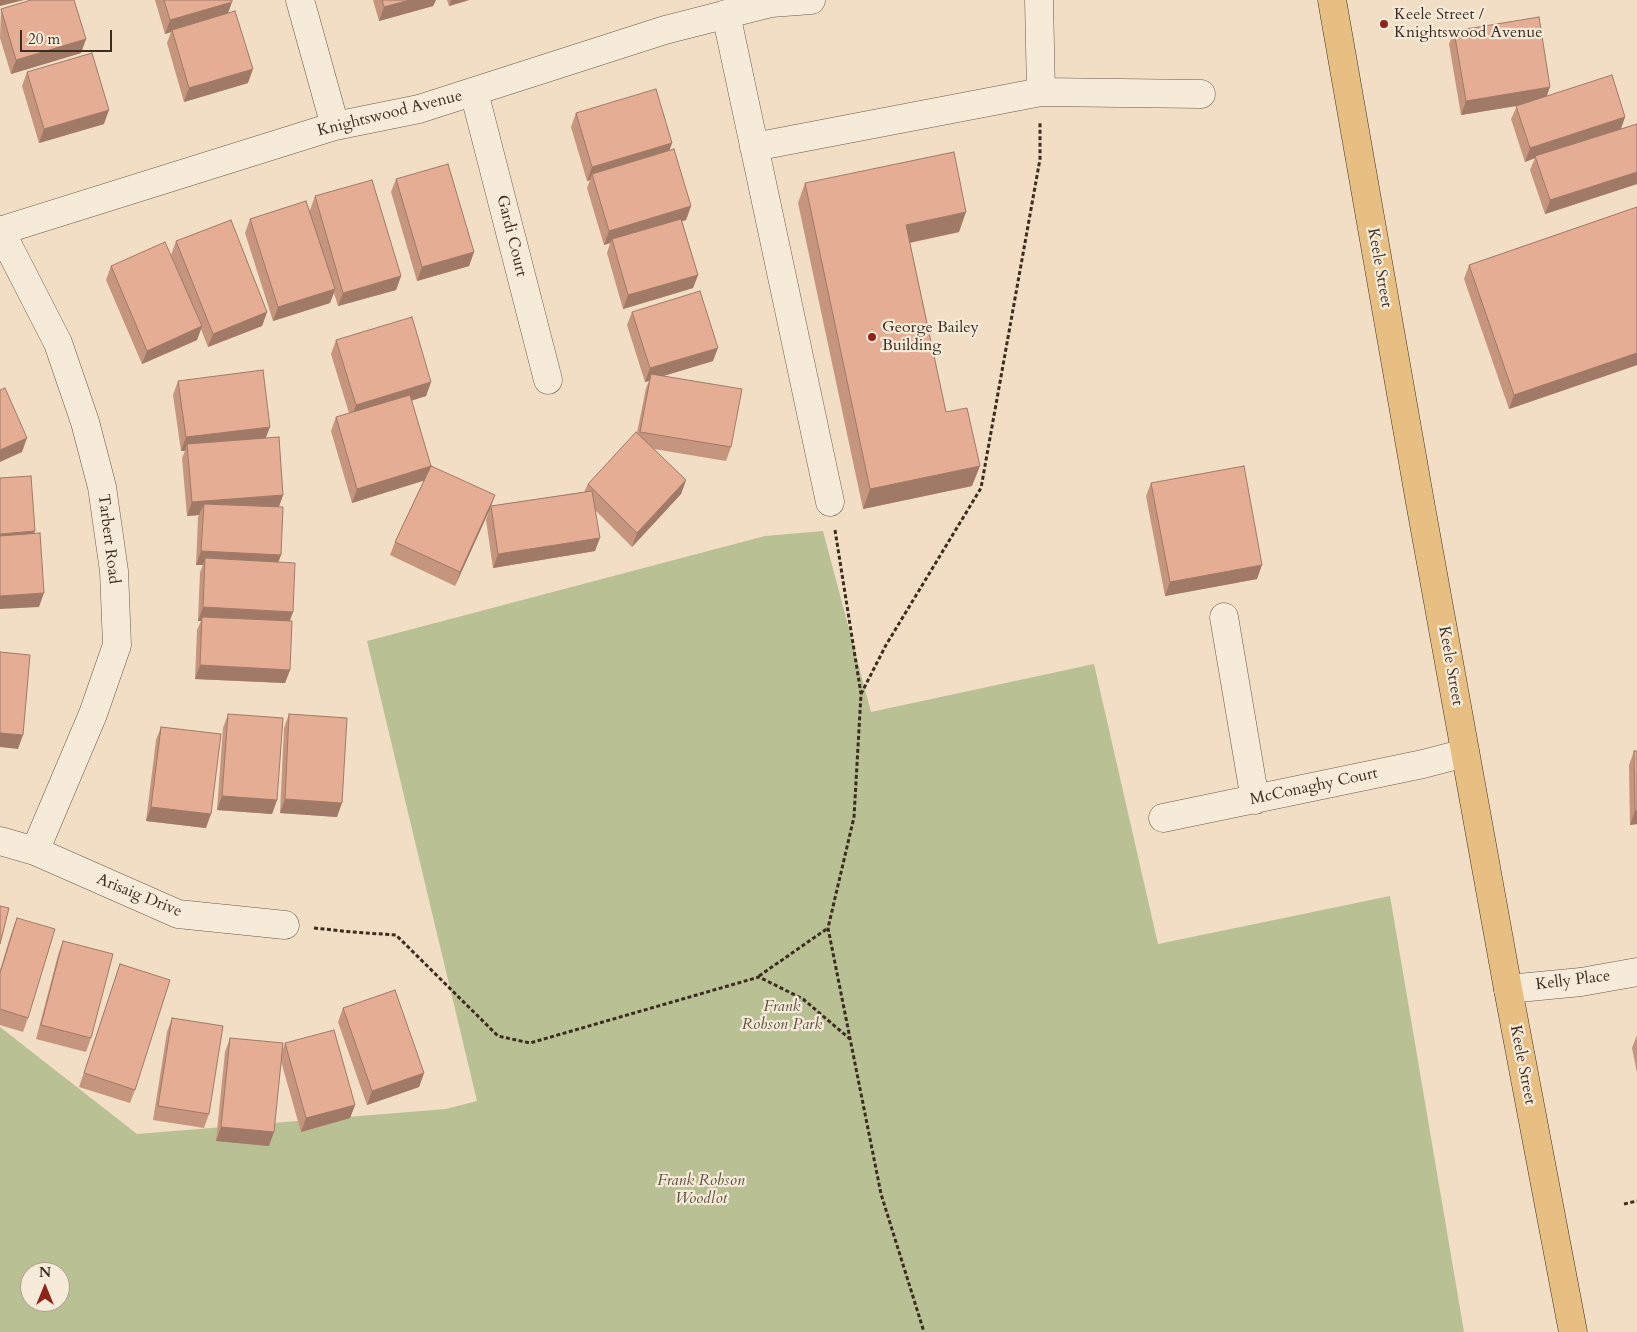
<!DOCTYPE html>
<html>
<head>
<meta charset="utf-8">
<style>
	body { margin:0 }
	#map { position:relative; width:1637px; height:1332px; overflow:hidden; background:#f1dec4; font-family:Cardo,serif }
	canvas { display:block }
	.north { position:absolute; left:20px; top:1262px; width:50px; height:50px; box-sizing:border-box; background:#f6ead9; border:1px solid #ac9e8f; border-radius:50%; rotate:0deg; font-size:14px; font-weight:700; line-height:20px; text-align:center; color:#3c2d20 }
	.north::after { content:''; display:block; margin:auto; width:18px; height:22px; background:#8f2418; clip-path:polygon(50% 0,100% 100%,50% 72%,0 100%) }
	.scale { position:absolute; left:20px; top:30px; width:92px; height:22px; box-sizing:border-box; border:2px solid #3c2d20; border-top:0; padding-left:6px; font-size:15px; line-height:18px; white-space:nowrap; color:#3c2d20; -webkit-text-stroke:4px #f6ead9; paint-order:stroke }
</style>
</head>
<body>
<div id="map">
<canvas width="1637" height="1332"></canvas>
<div class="north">N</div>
<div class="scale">20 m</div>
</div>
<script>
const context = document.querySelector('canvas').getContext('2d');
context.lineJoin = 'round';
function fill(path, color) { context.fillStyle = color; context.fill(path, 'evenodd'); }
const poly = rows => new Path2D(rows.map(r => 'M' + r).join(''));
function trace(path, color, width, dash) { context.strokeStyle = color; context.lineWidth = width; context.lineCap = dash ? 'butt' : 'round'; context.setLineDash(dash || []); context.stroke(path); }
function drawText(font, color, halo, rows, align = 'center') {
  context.font = font + ' Cardo,serif'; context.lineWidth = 4.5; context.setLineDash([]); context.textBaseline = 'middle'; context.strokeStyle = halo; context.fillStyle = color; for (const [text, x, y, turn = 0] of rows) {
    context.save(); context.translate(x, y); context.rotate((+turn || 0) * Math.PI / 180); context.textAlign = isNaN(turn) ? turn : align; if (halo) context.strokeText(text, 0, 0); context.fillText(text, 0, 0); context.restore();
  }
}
fill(poly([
	[823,531,871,712,1094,664,1158,944,1390,896,1464,1332,0,1332,0,1027,137,1134,446,1109,477,1101,367,641,765,536],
	[30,1272,60,1272,60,1302,30,1302]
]), '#b9c194');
const minor = poly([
	[300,0,335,126],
	[726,14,830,502],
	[474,92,548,380],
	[1041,92,1201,94],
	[754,147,1041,92,1039,0],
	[0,230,58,343,85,422,102,487,114,571,117,645,93,714,35,851],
	[0,231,335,126,419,109,665,30,771,3,811,0],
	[1224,617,1255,800],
	[1163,818,1423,764,1465,753],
	[0,841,35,851,178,914,285,925],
	[1508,989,1581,982,1637,972]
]);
const major = poly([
	[1332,0,1420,502,1508,989,1573,1332]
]);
trace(minor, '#695949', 29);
trace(major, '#3c2d20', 29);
trace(poly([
	[835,530,861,694,854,817,828,928,881,1194,924,1332],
	[861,694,886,645,981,488,1040,159,1040,123],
	[314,928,352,932,396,935,498,1036,530,1043,759,977,803,999,850,1039],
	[759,976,828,928],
	[1624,1204,1637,1201]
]), '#3c2d20', 3, [4, 2.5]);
trace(minor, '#f6ead9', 28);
trace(major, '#e8bf82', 28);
fill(poly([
	[155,0,232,0,228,13,248,83,184,102,167,43,171,32,165,34],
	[373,0,436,0,433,6,379,21],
	[447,0,469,0,449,6],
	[1,9,86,39,81,53,11,74,0,38],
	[1454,31,1547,96,1625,117,1621,129,1637,124,1637,184,1545,214,1530,170,1535,158,1525,162,1511,119,1517,106,1461,115,1449,44],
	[27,72,104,124,39,143,22,86],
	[576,113,672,143,669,151,691,206,686,220,682,221,698,275,693,288,623,309,607,253,610,243,604,245,587,188,590,180,587,181,571,127],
	[396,179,474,252,469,266,417,281,391,192],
	[805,183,959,232,910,243,946,412,972,486,863,509,798,203],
	[315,196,401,276,396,290,338,306,334,293,330,303,273,321,245,233,250,219,310,210],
	[1637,207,1637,365,1509,409,1464,279,1469,265],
	[176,241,267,312,262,326,208,347,201,329,197,340,142,364,106,280,111,266,179,275,171,255],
	[632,312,713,361,663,376,731,447,726,461,654,449,686,480,681,494,632,547,595,510,595,551,493,568,486,520,491,506,584,492,588,484,637,433,646,388,649,381,645,382,627,325],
	[336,340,431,382,426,396,411,401,431,466,490,509,455,586,390,555,395,542,424,480,352,503,331,431,336,417,349,413,331,354],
	[178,381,266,438,283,495,279,507,281,555,278,562,293,612,289,621,290,670,285,683,195,679,197,630,201,621,198,621,200,572,203,565,196,565,198,517,199,515,187,516,182,458,185,451,181,451,173,395],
	[1151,483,1257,579,1165,596,1146,496],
	[228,714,277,800,272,814,217,810,223,728],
	[289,714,337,817,280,813,284,728],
	[161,727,206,828,146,821,156,740],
	[1634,751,1637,824,1630,825,1629,765],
	[17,918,28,1018,23,1032,0,1025,0,970,12,931],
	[63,941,91,1038,86,1052,36,1039,58,955],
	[120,964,135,1090,130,1103,79,1087],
	[343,1008,424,1073,419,1087,367,1105,338,1022],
	[172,1018,209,1114,204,1128,153,1120,167,1032],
	[1637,1035,1637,1073,1632,1048],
	[230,1038,282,1052,285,1043,355,1105,350,1118,301,1132,281,1061,269,1146,216,1141,225,1052]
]), '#c5957e');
fill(poly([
	[0,0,24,0,0,6],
	[410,0,436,0,433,6,379,21,384,7],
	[451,0,469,0,449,6],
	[232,2,227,16,172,30,171,32,165,34,170,20],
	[86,39,81,53,11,74,16,60],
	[253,69,248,83,184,102,189,88],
	[1550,87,1545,101,1461,115,1466,101],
	[109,110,104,124,39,143,44,129],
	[1625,117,1620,131,1535,156,1535,158,1525,162,1530,148],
	[672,143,667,157,592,174,590,180,587,181,592,167],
	[1637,172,1637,184,1545,214,1550,200],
	[691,206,686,220,613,242,612,239,610,243,604,245,609,231],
	[966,212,959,232,898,245,906,225],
	[474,252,469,266,417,281,422,267],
	[698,275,693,288,623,309,628,295],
	[401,276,396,290,338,306,343,293],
	[335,289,330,303,273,321,278,307],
	[267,312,262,326,208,347,213,334],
	[202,326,197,340,142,364,147,351],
	[718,348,713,361,650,380,651,374,649,381,645,382,650,368],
	[1637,353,1637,365,1509,409,1514,395],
	[431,382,426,396,351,419,356,405],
	[270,427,265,440,187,444,185,451,181,451,186,437],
	[27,438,22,452,0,462,0,450],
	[431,466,426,480,352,503,357,489],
	[980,466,972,486,863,509,870,489],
	[686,480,681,494,632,547,637,533],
	[283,495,278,509,204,504,199,515,187,516,192,502],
	[495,495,490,509,455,586,460,572],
	[35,531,30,545,0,547,0,534],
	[600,538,595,551,493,568,498,554],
	[201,551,281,555,276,568,205,558,203,565,196,565],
	[1262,565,1257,579,1165,596,1170,582],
	[44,593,39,607,0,609,0,596],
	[203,607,293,612,288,626,202,617,201,621,198,621],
	[200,665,290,670,285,683,195,679],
	[0,733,23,735,18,749,0,747],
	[222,796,277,800,272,814,217,810],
	[285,799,342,803,337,817,280,813],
	[151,807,211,814,206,828,146,821],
	[1635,811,1637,811,1637,824,1630,825],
	[424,1073,419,1087,367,1105,372,1091],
	[355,1105,350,1118,301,1132,306,1118],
	[221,1127,274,1132,269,1146,216,1141]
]), '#a07967');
const building = poly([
	[31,0,74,0,86,39,16,60,1,9,31,0],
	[164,0,232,0,232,2,170,20,164,0],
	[382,0,410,0,384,7,382,0],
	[235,11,253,69,189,88,172,30,235,11],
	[1539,17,1550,87,1466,101,1454,31,1539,17],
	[92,53,109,110,44,129,27,72,92,53],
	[1612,75,1625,117,1530,148,1516,106,1612,75],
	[656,89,672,143,592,167,576,113,656,89],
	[1637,124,1637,172,1550,200,1535,156,1637,124],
	[674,149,691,206,609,231,592,174,674,149],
	[954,152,966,212,906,225,946,412,967,408,980,466,870,489,805,183,954,152],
	[448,164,474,252,422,267,396,179,448,164],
	[372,180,401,276,343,293,315,196,372,180],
	[306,201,335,289,278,307,250,219,306,201],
	[1637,207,1637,353,1514,395,1469,265,1637,207],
	[681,219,698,275,628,295,612,239,681,219],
	[231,220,267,312,213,334,176,241,231,220],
	[165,242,202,326,147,351,111,266,165,242],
	[700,291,718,348,650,368,632,312,700,291],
	[412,317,431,382,356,405,336,340,412,317],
	[263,370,270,427,186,437,178,381,263,370],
	[651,374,742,389,731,447,640,432,651,374],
	[5,388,27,438,0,450,0,390,5,388],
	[410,395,431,466,357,489,336,417,410,395],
	[636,432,686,480,637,533,588,484,636,432],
	[279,437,283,495,192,502,187,444,279,437],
	[431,466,495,495,460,572,395,542,431,466],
	[1244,466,1262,565,1170,582,1151,483,1244,466],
	[31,476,35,531,0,534,0,478,31,476],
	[592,491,600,538,498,554,491,506,592,491],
	[204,504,283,507,281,555,201,551,204,504],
	[40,533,44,593,0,596,0,536,40,533],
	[205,558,295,563,293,612,203,607,205,558],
	[202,617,292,621,290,670,200,665,202,617],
	[0,652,30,655,23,735,0,733,0,652],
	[228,714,283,718,277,800,222,796,228,714],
	[289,714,347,718,342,803,285,799,289,714],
	[161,727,221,734,211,814,151,807,161,727],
	[1634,751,1637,751,1637,811,1635,811,1634,751],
	[0,906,9,908,0,944,0,906],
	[17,918,55,929,28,1018,0,1009,0,973,17,918],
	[63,941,113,954,91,1038,41,1025,63,941],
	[120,964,170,980,135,1090,84,1073,120,964],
	[395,990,424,1073,372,1091,343,1008,395,990],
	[172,1018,223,1026,209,1114,158,1106,172,1018],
	[334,1030,355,1105,306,1118,285,1043,334,1030],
	[230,1038,283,1043,274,1132,221,1127,230,1038]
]);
fill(building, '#e5ad93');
trace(building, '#a07967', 1);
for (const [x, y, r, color] of [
	[1384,24,5,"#8f2418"],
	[872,337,5,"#8f2418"]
]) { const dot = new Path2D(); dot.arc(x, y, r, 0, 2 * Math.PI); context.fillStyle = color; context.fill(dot); trace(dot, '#f6ead9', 2); }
drawText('16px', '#3c2d20', '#f6ead9', [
	["Keele Street /",1394,15],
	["Knightswood Avenue",1394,33],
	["George Bailey",882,328],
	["Building",882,346]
], 'left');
drawText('16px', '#3c2d20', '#f6ead9', [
	["Knightswood Avenue",390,114,-14],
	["Gardi Court",511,236,76],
	["Keele Street",1379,268,80],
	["Tarbert Road",108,539,83],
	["Keele Street",1450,666,80],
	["McConaghy Court",1314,787,-12],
	["Arisaig Drive",139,896,22],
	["Kelly Place",1573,981,-7],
	["Keele Street",1522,1065,79]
]);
drawText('italic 16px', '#5b523d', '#f6ead9', [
	["Frank",782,1007],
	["Robson Park",782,1025],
	["Frank Robson",701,1181],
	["Woodlot",701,1199]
]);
</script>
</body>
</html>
